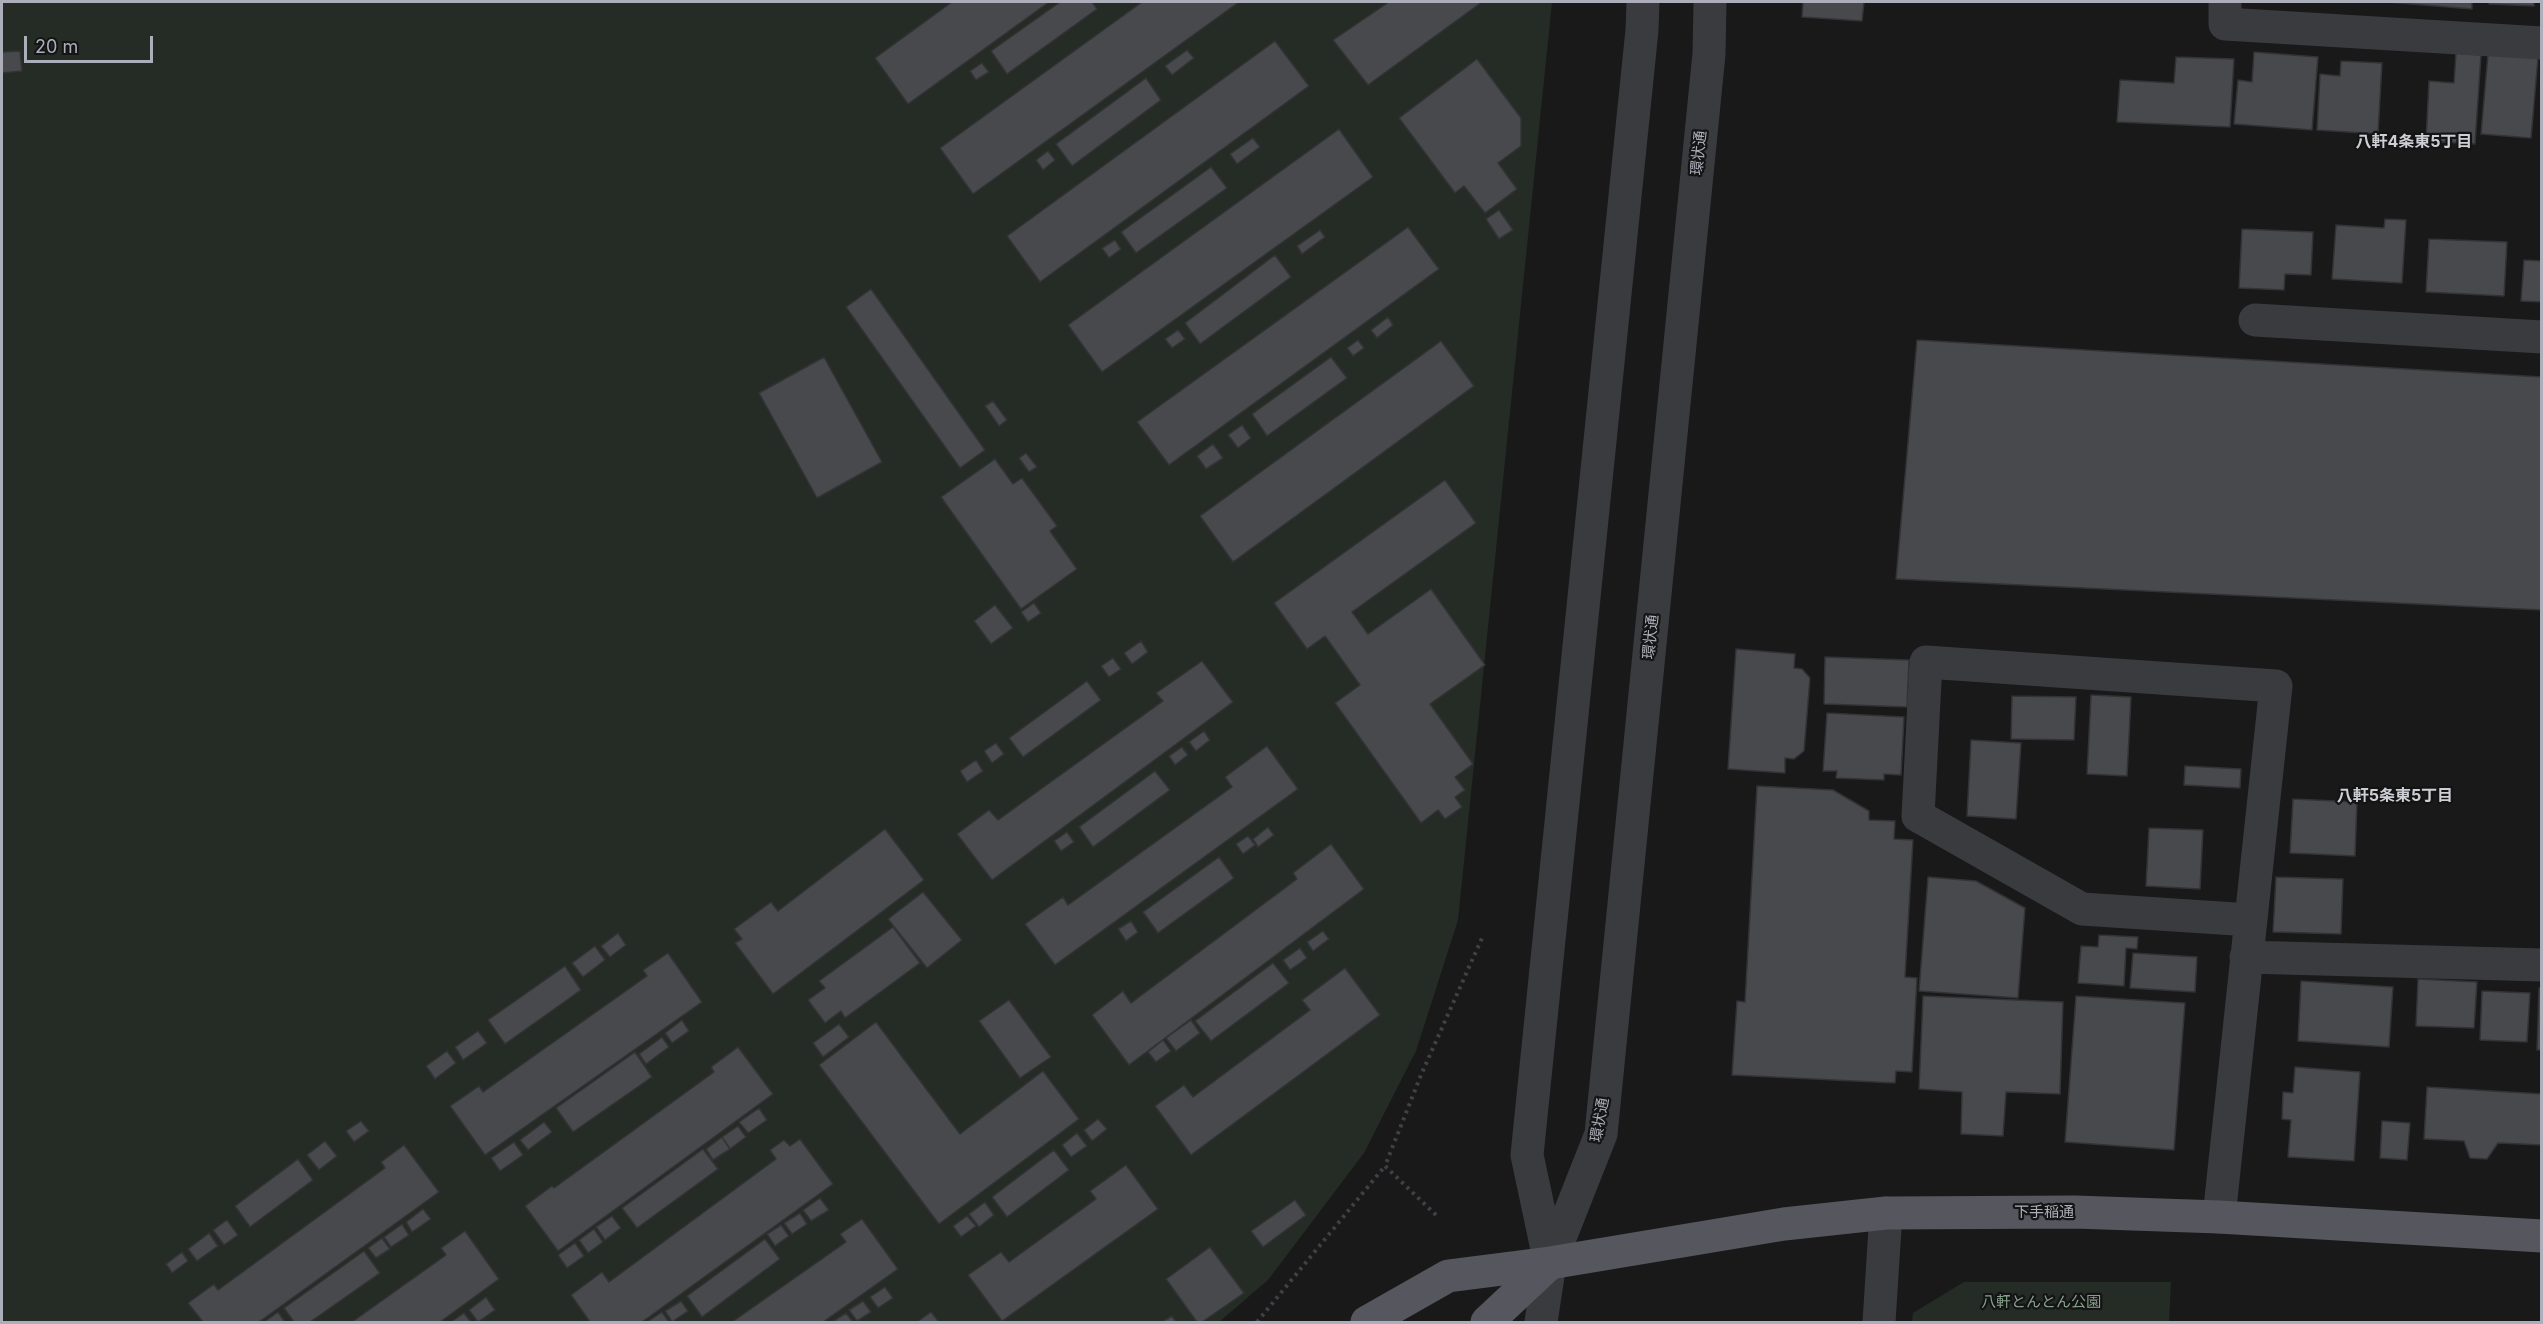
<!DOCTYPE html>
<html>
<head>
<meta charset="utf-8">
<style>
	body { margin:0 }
	#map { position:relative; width:2543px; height:1324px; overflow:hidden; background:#19191a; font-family:Inter,sans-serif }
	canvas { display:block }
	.frame { position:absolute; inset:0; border:3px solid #acafb9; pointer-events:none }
	.scale { position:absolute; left:24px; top:36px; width:129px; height:27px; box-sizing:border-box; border:3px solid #acafb9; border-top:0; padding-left:8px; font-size:18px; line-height:21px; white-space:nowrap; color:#acafb9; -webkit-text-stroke:4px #141415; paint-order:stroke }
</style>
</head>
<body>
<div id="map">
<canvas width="2543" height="1324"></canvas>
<div class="frame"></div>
<div class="scale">20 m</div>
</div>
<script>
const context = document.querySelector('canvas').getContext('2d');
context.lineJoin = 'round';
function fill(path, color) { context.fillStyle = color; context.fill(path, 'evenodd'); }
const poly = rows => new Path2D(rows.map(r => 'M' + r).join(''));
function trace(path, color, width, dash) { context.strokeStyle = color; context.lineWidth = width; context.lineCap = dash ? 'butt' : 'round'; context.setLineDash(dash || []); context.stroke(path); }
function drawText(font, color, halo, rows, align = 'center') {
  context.font = font + ' Inter,"Noto Sans JP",sans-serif'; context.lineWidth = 4.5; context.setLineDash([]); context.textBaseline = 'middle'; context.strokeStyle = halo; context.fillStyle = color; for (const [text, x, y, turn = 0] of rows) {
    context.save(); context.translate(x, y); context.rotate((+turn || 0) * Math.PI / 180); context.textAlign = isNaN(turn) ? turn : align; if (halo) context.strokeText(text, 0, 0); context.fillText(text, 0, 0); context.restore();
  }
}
fill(poly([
	[2,2,1552,2,1458,920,1416,1051,1364,1153,1268,1280,1219,1322,2,1322],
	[1964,1282,2171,1282,2169,1322,1912,1322,1913,1313]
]), '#252c26');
const building = poly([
	[952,2,1049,2,908,104,875,58,952,2],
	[1060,2,1092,2,1097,9,1007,74,991,51,1060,2],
	[1142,2,1239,2,973,194,940,148,1142,2],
	[1389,2,1482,2,1368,85,1333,40,1389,2],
	[1803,2,1864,2,1862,21,1802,17,1803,2],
	[2387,2,2472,2,2472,9,2387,2],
	[2489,2,2534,2,2534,6,2489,4,2489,2],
	[1275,41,1309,86,1040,282,1007,236,1275,41],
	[1187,50,1194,58,1172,75,1165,66,1187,50],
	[20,51,22,71,2,73,2,52,20,51],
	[2254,52,2318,57,2312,130,2234,124,2238,80,2252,82,2254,52],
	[2456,53,2481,55,2475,144,2426,141,2429,81,2454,83,2456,53],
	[2488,54,2538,58,2531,138,2481,134,2488,54],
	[2176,57,2234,59,2230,127,2117,122,2120,80,2174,83,2176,57],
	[1477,59,1521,118,1521,146,1498,163,1517,189,1485,213,1464,186,1455,193,1399,118,1477,59],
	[2341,61,2382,63,2378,134,2317,130,2320,74,2340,76,2341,61],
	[982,63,989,72,976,80,970,71,982,63],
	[1146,78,1161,100,1072,166,1056,144,1146,78],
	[1339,129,1373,177,1102,372,1068,325,1339,129],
	[1253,138,1260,147,1237,164,1230,154,1253,138],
	[1048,151,1055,160,1043,170,1036,160,1048,151],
	[1211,167,1227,188,1136,253,1121,232,1211,167],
	[1499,210,1513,230,1499,239,1486,219,1499,210],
	[2385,219,2406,220,2402,283,2332,279,2336,225,2384,228,2385,219],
	[1408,227,1439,269,1169,465,1137,422,1408,227],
	[2242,229,2313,232,2311,275,2285,274,2284,290,2239,288,2242,229],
	[1320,230,1325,237,1302,254,1297,246,1320,230],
	[2429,239,2507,242,2504,296,2426,292,2429,239],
	[1115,240,1121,249,1109,258,1102,248,1115,240],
	[1275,255,1291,277,1200,344,1185,323,1275,255],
	[2524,260,2542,261,2542,302,2521,301,2524,260],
	[871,289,985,450,960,468,846,307,871,289],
	[1388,317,1393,325,1377,338,1371,330,1388,317],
	[1178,330,1185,339,1172,348,1165,339,1178,330],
	[1358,340,1364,348,1353,356,1347,348,1358,340],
	[1917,340,2542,377,2542,610,1896,579,1917,340],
	[1441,341,1474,386,1233,562,1200,516,1441,341],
	[824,357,882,462,817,498,759,393,824,357],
	[1331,357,1347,378,1267,436,1252,414,1331,357],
	[993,401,1007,420,999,426,985,406,993,401],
	[1242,425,1251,438,1238,448,1228,435,1242,425],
	[1213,444,1223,458,1206,469,1197,456,1213,444],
	[1026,453,1037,467,1029,472,1019,458,1026,453],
	[995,459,1013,484,1022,478,1057,526,1050,531,1077,569,1021,609,941,497,995,459],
	[1445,480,1476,523,1352,612,1368,634,1431,589,1485,665,1430,704,1473,764,1455,777,1465,790,1455,797,1462,807,1445,819,1438,810,1421,823,1335,703,1360,685,1325,636,1307,649,1274,603,1445,480],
	[1034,603,1041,613,1028,622,1021,612,1034,603],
	[995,605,1013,628,991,644,974,621,995,605],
	[1141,641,1148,652,1132,664,1124,653,1141,641],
	[1736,649,1795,654,1794,668,1802,669,1810,678,1804,751,1794,759,1785,758,1785,773,1728,769,1736,649],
	[1825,657,1909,660,1907,707,1824,704,1825,657],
	[1113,658,1121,669,1109,677,1101,666,1113,658],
	[1202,661,1233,702,992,880,957,834,989,810,998,820,1163,701,1156,693,1202,661],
	[1087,681,1101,700,1023,757,1009,738,1087,681],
	[2091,695,2131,697,2127,776,2087,774,2091,695],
	[2012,696,2076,697,2074,740,2011,739,2012,696],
	[1827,713,1904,717,1901,775,1884,774,1884,780,1836,778,1837,771,1823,771,1827,713],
	[1204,731,1210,740,1196,751,1189,742,1204,731],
	[1971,740,2021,743,2016,819,1967,816,1971,740],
	[996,743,1004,754,992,763,984,751,996,743],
	[1267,746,1298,789,1055,965,1025,924,1063,897,1068,905,1232,787,1225,777,1267,746],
	[1182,747,1188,755,1175,765,1169,756,1182,747],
	[976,760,983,771,967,782,960,771,976,760],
	[2185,766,2241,769,2240,788,2184,785,2185,766],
	[1155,771,1170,790,1093,847,1079,827,1155,771],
	[1757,786,1833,790,1869,811,1869,820,1895,821,1894,839,1913,840,1905,977,1917,978,1912,1072,1896,1071,1895,1083,1732,1075,1737,1001,1745,1002,1757,786],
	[2293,799,2357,802,2355,856,2290,853,2293,799],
	[1268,827,1274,835,1258,847,1253,839,1268,827],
	[2149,828,2203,830,2200,889,2146,886,2149,828],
	[885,829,924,880,773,994,735,943,742,939,734,929,771,902,778,911,885,829],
	[1067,832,1074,842,1061,851,1054,841,1067,832],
	[1248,836,1255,845,1243,854,1236,844,1248,836],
	[1331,844,1364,889,1129,1065,1092,1015,1123,991,1131,1003,1297,879,1293,873,1331,844],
	[1219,857,1234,878,1158,933,1143,912,1219,857],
	[1928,877,1976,881,2025,908,2018,998,1919,991,1928,877],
	[2276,877,2343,879,2341,934,2273,932,2276,877],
	[923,892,962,940,927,968,888,919,923,892],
	[1131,921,1138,932,1126,941,1118,929,1131,921],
	[893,927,920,963,845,1018,841,1011,825,1023,808,1000,825,988,819,981,893,927],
	[1323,931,1329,939,1313,951,1307,942,1323,931],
	[618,933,626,945,610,957,601,946,618,933],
	[2099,935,2138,937,2137,949,2126,948,2124,986,2078,983,2081,946,2098,947,2099,935],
	[595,946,605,960,583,977,572,963,595,946],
	[1300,948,1307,958,1290,970,1283,960,1300,948],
	[668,953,702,1002,485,1155,450,1106,479,1086,483,1092,647,976,643,970,668,953],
	[2133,953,2197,957,2195,992,2130,988,2133,953],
	[1273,963,1289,983,1211,1041,1195,1021,1273,963],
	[565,966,581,990,505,1044,488,1020,565,966],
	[1345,968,1380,1015,1191,1155,1155,1106,1184,1085,1193,1097,1310,1010,1302,1000,1345,968],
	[2418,979,2477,982,2474,1028,2416,1026,2418,979],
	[2301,981,2393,987,2389,1047,2298,1041,2301,981],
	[2539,988,2542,988,2542,1050,2537,1050,2539,988],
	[2482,991,2530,993,2527,1042,2480,1040,2482,991],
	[1923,996,2063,1002,2060,1094,2006,1092,2003,1136,1961,1134,1962,1092,1919,1089,1923,996],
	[2076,996,2185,1003,2174,1150,2065,1142,2076,996],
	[1009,1000,1051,1057,1020,1078,979,1021,1009,1000],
	[682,1020,689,1031,672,1043,665,1033,682,1020],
	[1191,1020,1200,1033,1176,1051,1166,1038,1191,1020],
	[876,1022,960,1134,1043,1071,1079,1119,939,1224,819,1065,876,1022],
	[839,1024,849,1037,823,1057,813,1043,839,1024],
	[478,1031,487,1043,463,1060,455,1047,478,1031],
	[662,1037,669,1047,646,1064,639,1054,662,1037],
	[1163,1040,1171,1051,1156,1062,1148,1052,1163,1040],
	[738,1047,773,1094,558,1251,525,1206,552,1186,554,1188,714,1072,711,1067,738,1047],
	[447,1051,456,1063,435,1079,426,1066,447,1051],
	[635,1052,652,1077,573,1132,556,1108,635,1052],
	[2295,1067,2360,1072,2354,1161,2288,1157,2291,1120,2282,1119,2283,1092,2293,1093,2295,1067],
	[2427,1087,2542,1094,2542,1145,2498,1143,2487,1159,2470,1158,2464,1141,2424,1139,2427,1087],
	[759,1108,767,1120,748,1133,739,1122,759,1108],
	[1098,1119,1107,1129,1092,1141,1084,1130,1098,1119],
	[361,1121,369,1131,354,1142,346,1131,361,1121],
	[2382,1121,2410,1123,2407,1160,2380,1158,2382,1121],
	[544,1122,552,1132,528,1150,520,1140,544,1122],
	[738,1126,746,1137,730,1149,722,1137,738,1126],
	[1077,1133,1087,1146,1071,1157,1062,1145,1077,1133],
	[722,1137,730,1149,713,1160,706,1149,722,1137],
	[800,1139,833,1184,642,1322,590,1322,571,1295,602,1272,609,1282,776,1159,770,1150,784,1140,790,1146,800,1139],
	[325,1141,337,1156,319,1170,307,1155,325,1141],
	[514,1142,523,1155,500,1171,491,1158,514,1142],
	[404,1145,439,1192,259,1322,203,1322,188,1303,214,1284,218,1290,385,1168,381,1162,404,1145],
	[703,1149,718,1169,637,1228,622,1208,703,1149],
	[1054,1150,1069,1170,1007,1217,992,1197,1054,1150],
	[298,1159,313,1180,250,1227,235,1206,298,1159],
	[1126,1165,1158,1209,1002,1321,968,1275,1001,1252,1009,1262,1096,1199,1090,1191,1126,1165],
	[820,1198,829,1210,811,1221,803,1210,820,1198],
	[1295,1200,1306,1215,1263,1247,1251,1231,1295,1200],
	[985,1202,994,1215,979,1227,969,1214,985,1202],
	[423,1209,431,1219,412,1232,406,1222,423,1209],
	[800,1213,807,1224,792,1234,784,1223,800,1213],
	[612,1216,621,1228,605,1240,596,1227,612,1216],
	[967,1216,976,1226,961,1237,953,1226,967,1216],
	[862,1219,898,1269,823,1322,732,1322,846,1242,840,1234,862,1219],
	[227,1220,238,1235,224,1245,213,1230,227,1220],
	[402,1224,409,1235,391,1247,384,1237,402,1224],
	[781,1225,789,1236,775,1246,767,1234,781,1225],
	[594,1229,603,1242,588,1253,579,1240,594,1229],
	[465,1231,499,1279,440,1322,352,1322,446,1255,441,1248,465,1231],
	[209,1233,218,1246,197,1261,188,1249,209,1233],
	[382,1238,390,1249,376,1258,368,1248,382,1238],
	[765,1239,780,1259,702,1317,687,1296,765,1239],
	[575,1243,584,1256,567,1268,558,1255,575,1243],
	[1210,1247,1244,1293,1202,1322,1197,1322,1166,1279,1210,1247],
	[364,1251,380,1273,310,1322,294,1322,284,1308,364,1251],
	[182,1252,188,1261,172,1273,166,1264,182,1252],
	[885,1287,893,1298,878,1308,870,1297,885,1287],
	[486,1297,495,1310,478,1322,469,1310,486,1297],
	[681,1301,688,1311,672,1322,665,1311,681,1301],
	[863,1301,871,1312,857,1321,849,1310,863,1301],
	[278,1312,285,1322,264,1322,278,1312],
	[662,1312,669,1322,647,1322,662,1312],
	[931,1312,939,1322,917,1322,931,1312],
	[464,1313,471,1322,451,1322,464,1313],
	[846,1313,853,1322,832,1322,846,1313],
	[1172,1316,1176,1322,1162,1322,1172,1316]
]);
fill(building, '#48494d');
trace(building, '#333336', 1.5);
trace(poly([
	[1436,1215,1385,1166,1421,1075,1482,938],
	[1257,1322,1385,1166]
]), '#404146', 4, [3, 4.5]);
trace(poly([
	[2225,2,2225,24,2542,43],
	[2255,320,2542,337],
	[2246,957,2542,965],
	[2219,1217,2276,686,1926,662,1918,816,2082,909,2251,920],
	[1550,1263,1527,1155,1642,30,1643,2],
	[1541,1322,1550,1263,1601,1134,1709,54,1710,2],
	[1879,1322,1886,1213]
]), '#3a3b3f', 33);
trace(poly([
	[1367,1322,1448,1276,1550,1263,1784,1224,1886,1213,2075,1212,2219,1217,2542,1236],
	[1487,1322,1550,1263]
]), '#56575e', 33);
drawText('15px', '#acafb9', '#141415', [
	["環状通",1699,153,-84],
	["環状通",1651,637,-84],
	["環状通",1600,1120,-80],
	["下手稲通",2044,1212]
]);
drawText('15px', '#86a189', '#141415', [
	["八軒とんとん公園",2041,1302]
]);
drawText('bold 16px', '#cdcfd5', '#141415', [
	["八軒4条東5丁目",2414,142],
	["八軒5条東5丁目",2395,796]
]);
</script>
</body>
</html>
